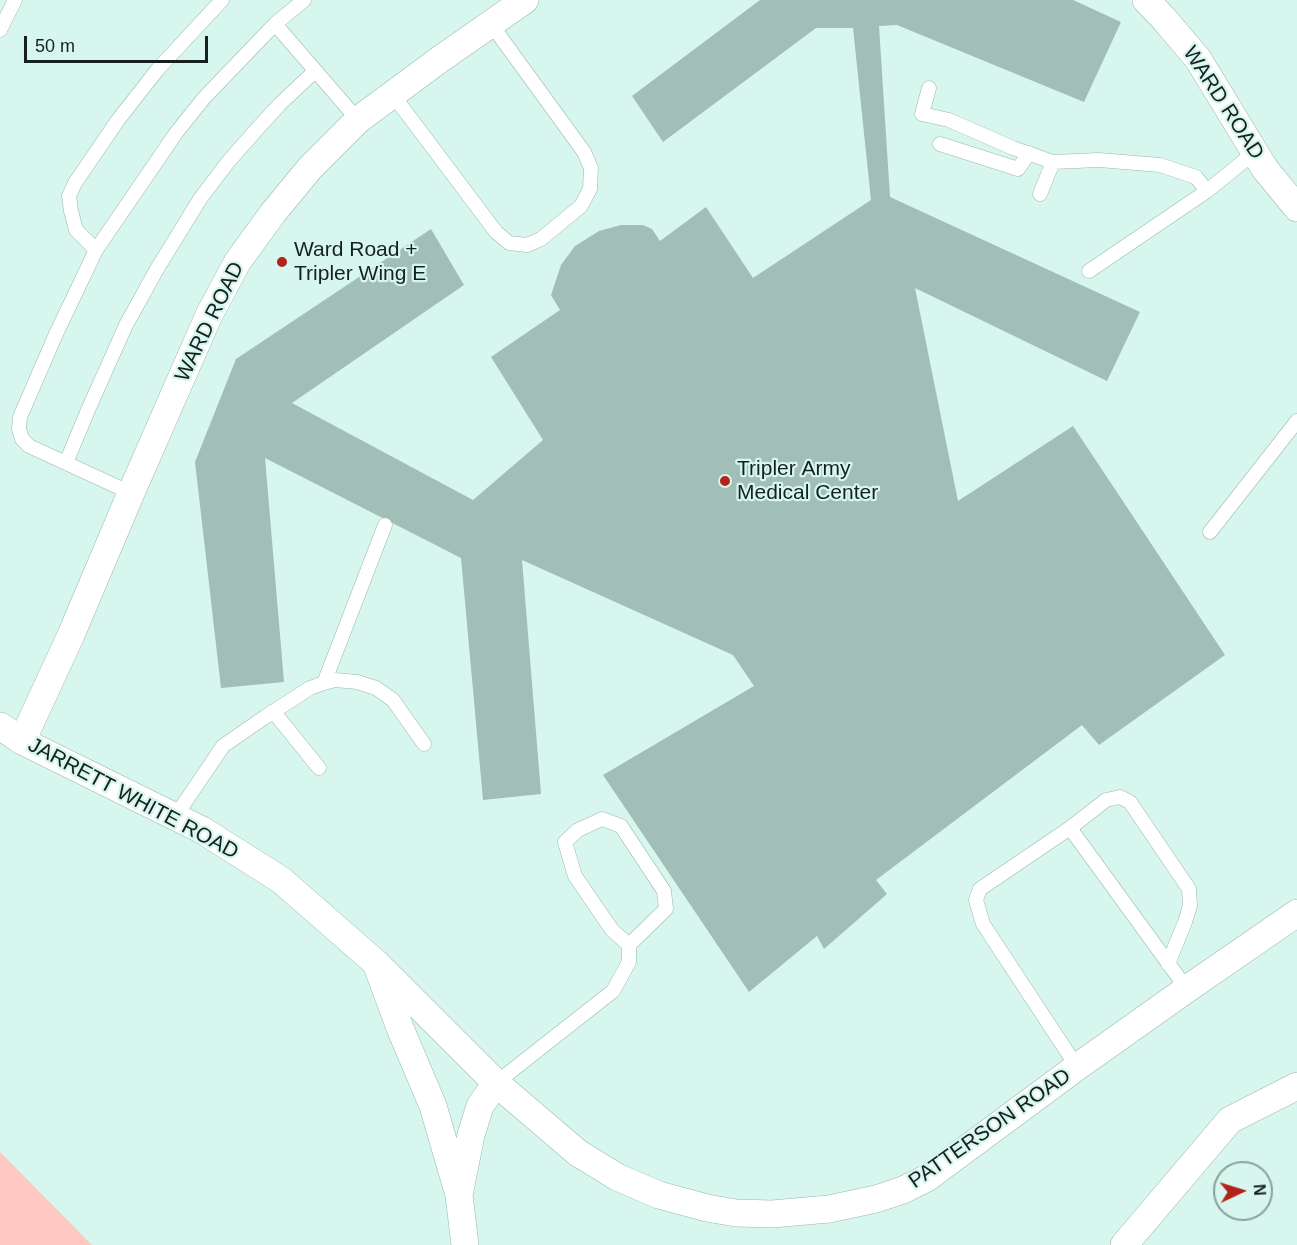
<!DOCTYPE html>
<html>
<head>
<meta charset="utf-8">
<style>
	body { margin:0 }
	#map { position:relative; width:1297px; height:1245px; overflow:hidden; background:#d7f6ee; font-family:Helvetica,sans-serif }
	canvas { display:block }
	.north { position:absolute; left:1213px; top:1161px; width:60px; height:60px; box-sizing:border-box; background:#d7f6ee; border:2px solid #8aa19b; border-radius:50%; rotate:86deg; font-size:16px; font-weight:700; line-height:24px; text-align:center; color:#16211f }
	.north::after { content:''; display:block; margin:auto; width:21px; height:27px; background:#b2231b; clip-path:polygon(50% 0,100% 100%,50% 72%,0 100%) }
	.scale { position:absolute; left:24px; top:36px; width:184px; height:27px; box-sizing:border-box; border:3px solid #16211f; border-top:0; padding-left:8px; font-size:18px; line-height:21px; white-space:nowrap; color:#16211f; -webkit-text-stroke:4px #d7f6ee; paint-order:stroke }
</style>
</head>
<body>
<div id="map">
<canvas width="1297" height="1245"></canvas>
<div class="north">N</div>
<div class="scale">50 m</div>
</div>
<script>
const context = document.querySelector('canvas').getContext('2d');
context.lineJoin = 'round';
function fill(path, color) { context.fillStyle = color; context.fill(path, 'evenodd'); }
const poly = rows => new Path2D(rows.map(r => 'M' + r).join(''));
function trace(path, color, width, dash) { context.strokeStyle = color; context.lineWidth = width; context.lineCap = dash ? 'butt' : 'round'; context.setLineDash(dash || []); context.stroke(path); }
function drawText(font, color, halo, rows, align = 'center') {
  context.font = font + ' Helvetica,sans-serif'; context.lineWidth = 4.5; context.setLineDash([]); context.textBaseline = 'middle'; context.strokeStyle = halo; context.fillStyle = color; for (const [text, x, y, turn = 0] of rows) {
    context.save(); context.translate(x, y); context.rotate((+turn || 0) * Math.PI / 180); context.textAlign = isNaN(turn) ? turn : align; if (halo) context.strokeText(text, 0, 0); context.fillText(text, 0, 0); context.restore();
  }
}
fill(poly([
	[0,1152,92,1245,0,1245]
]), '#ffc8c0');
fill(poly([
	[760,0,1073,0,1121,22,1084,102,897,25,879,26,890,197,1140,312,1107,381,915,288,958,501,1073,426,1225,655,1099,745,1082,725,876,880,887,894,824,949,817,936,749,992,603,775,754,686,733,655,522,560,541,794,483,800,461,558,265,458,284,682,221,688,195,462,236,359,431,229,464,285,292,403,473,500,543,440,491,357,560,310,551,295,561,265,575,246,599,231,621,225,643,225,652,229,660,241,706,207,753,278,871,200,853,28,816,28,663,142,632,96]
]), '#a1bfb7');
const lane = poly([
	[275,24,304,0],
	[0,30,15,0],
	[929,88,922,114,949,120,1013,148,1053,162],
	[393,95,496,232,509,243,527,245,541,239,581,206,590,189,591,168,584,152,491,24],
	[940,144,1018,169,1029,153],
	[1040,194,1053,162,1099,160,1160,165,1196,177,1207,191],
	[96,250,76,230,71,211,69,196,75,183,118,120,158,69,222,0],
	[1089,271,1207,191,1255,152],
	[66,463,88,410,126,325,157,269,200,199,228,162,258,128,280,104,315,71],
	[131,493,29,446,22,439,19,429,20,417,56,334,96,250,176,133,204,98,275,24,358,120],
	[1210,532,1297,421],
	[324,683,385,525],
	[273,711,319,768],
	[175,817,223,746,265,717,310,688,324,683,335,680,357,682,376,688,393,700,424,744],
	[1070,828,1187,989],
	[1077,1067,983,924,976,900,980,889,1070,828,1106,800,1120,797,1130,802,1189,889,1190,906,1185,922,1168,964],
	[496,1083,613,991,629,962,629,945,666,909,664,891,621,826,602,819,578,830,565,842,575,876,612,930,629,945]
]);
const street = poly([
	[1146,0,1165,20,1198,59,1265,169,1297,208],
	[0,726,22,741,202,830,281,880,376,963,400,1028,433,1106,459,1195],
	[22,741,71,635,131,493,209,315,238,261,273,213,310,168,358,120,439,60,525,0],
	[376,963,496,1083,578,1153,617,1177,659,1195,707,1208,736,1213,772,1214,829,1209,876,1199,903,1190,927,1178,1077,1067,1187,989,1297,913],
	[465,1245,459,1195,471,1135,480,1106,496,1083],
	[1124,1245,1230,1120,1297,1086]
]);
trace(lane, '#9ab7b0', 15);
trace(street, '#9ab7b0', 28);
trace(lane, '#fff', 14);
trace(street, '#fff', 27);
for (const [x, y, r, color] of [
	[282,262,6,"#b2231b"],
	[725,481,6,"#b2231b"]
]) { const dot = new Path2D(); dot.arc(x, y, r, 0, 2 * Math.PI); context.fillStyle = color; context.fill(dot); trace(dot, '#d7f6ee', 2); }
drawText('21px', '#16211f', '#d7f6ee', [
	["WARD ROAD",1223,103,57],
	["WARD ROAD",210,322,-64],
	["JARRETT WHITE ROAD",133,799,28],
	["PATTERSON ROAD",990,1129,-35]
]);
drawText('21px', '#16211f', '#d7f6ee', [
	["Ward Road +",294,250],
	["Tripler Wing E",294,274],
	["Tripler Army",737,469],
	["Medical Center",737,493]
], 'left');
</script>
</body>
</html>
